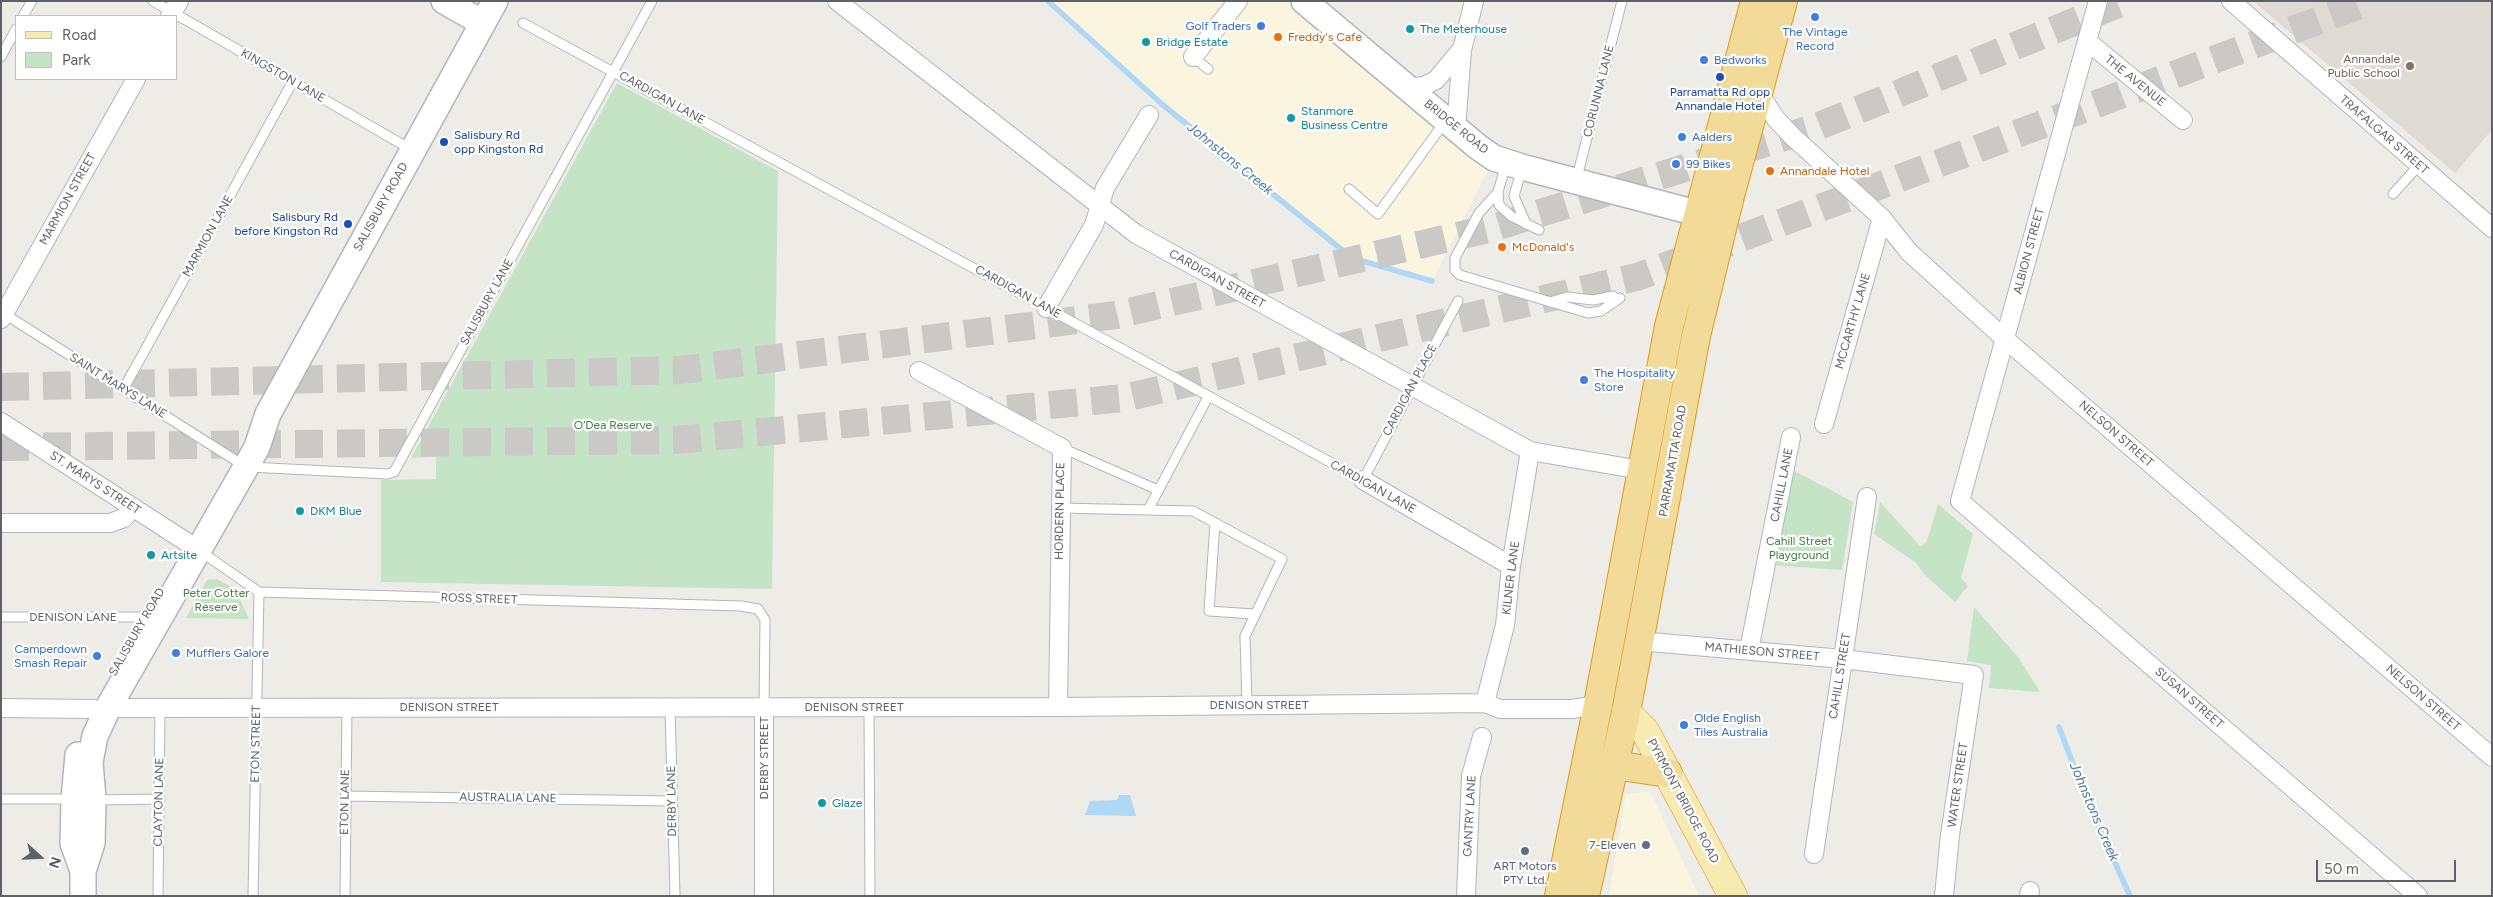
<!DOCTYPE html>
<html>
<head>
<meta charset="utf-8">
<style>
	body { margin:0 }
	#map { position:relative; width:2493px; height:897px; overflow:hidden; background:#eeece6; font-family:Figtree,sans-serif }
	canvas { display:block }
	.frame { position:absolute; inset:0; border:2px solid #5e6165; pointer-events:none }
	.legend { position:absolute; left:15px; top:15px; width:162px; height:65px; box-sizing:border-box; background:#fff; border:1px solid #bfc0c1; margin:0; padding:6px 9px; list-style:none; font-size:15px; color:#5e6165 }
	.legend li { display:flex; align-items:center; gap:10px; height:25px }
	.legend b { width:25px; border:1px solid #bfc0c1 }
	.north { position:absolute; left:15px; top:832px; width:50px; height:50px; -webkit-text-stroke:4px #fff; paint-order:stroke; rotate:110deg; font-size:14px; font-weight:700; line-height:20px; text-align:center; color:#5e6165 }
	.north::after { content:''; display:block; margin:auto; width:18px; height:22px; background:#5e6165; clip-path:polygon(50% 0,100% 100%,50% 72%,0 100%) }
	.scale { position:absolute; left:2316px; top:860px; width:140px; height:22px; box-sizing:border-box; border:2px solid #5e6165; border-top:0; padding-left:6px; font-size:15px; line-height:18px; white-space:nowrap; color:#5e6165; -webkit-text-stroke:4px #fff; paint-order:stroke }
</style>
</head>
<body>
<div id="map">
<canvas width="2493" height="897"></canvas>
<div class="frame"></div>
<ul class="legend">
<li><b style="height:6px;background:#f7ebb2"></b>Road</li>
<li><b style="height:14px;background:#c5e3c5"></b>Park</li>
</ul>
<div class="north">N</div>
<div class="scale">50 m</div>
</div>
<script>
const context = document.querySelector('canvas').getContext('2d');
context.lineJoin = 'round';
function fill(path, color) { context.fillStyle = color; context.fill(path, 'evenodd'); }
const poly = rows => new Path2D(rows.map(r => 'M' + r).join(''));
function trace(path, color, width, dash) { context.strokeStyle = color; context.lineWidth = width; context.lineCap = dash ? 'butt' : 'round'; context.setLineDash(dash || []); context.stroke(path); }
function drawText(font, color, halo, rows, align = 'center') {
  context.font = font + ' Figtree,sans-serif'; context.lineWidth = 4.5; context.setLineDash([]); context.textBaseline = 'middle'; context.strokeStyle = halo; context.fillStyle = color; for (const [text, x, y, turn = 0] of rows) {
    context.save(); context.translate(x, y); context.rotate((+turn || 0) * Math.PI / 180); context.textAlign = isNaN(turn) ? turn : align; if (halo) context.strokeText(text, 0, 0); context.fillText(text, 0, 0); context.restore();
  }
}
fill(poly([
	[1048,1,1304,1,1494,158,1432,281,1352,258,1163,105],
	[1650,791,1699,896,1609,896,1626,794]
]), '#fbf4df');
fill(poly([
	[2253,1,2492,1,2492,130,2455,173]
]), '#dedbd4');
fill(poly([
	[617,83,778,171,772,589,381,582,381,480,436,479,436,457,411,458],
	[1789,468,1853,502,1842,570,1770,565],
	[1880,502,1921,547,1927,541,1938,504,1973,534,1961,578,1968,586,1955,602,1925,575,1915,562,1874,534],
	[217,579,233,588,238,595,249,619,186,618,207,580],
	[1974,607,2018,657,2040,692,1989,688,1991,665,1967,661]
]), '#c5e3c5');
fill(poly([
	[1119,795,1130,795,1136,816,1085,815,1090,801,1117,800]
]), '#aed8f6');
trace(poly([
	[1048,1,1163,105,1352,258,1432,281],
	[2059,727,2087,801,2130,896]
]), '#aed8f6', 5.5);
trace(poly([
	[1,387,681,370,1116,315,1492,228,1814,128,2125,1],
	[1,447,676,440,1125,398,1637,277,2370,1]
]), '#cac9c6', 28, [28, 14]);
const lane = poly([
	[153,1,412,150],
	[23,16,32,1],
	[523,23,1363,480,1458,301],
	[1,57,16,29],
	[1193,57,1208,69],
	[1506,164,1498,192,1499,205,1511,216,1539,230],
	[1522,168,1514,196,1526,224],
	[1576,181,1622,1],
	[1349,189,1378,214,1446,120],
	[1498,192,1479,213,1455,258,1455,270,1460,275,1588,313,1601,311,1620,298],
	[2393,194,2419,165],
	[1550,302,1567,297,1593,300,1613,296],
	[3,313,235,460],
	[123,390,293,81],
	[1062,448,1158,490],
	[249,467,387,474,394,472,652,1],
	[1060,508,1193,511,1282,559,1245,636,1247,705],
	[1148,510,1208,397],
	[1215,523,1209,611,1254,614],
	[200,551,259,592,741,606,758,609,765,620,764,708],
	[1,617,145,617],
	[670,707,675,896],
	[869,707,870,896],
	[345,796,672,801],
	[1,799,73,799],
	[95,800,160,799],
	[158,896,160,708],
	[253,896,259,592],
	[345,896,347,707]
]);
const street = poly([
	[837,1,1136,234,1530,451,1641,470],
	[2098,1,1960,501,2418,896],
	[2231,1,2492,228],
	[170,16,179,1],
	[2087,41,2183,120],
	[1193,57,1238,1],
	[1408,88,1424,86,1436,80,1461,50],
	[1759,93,1776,119,1792,136,1882,218,1909,252,2005,339,2492,757],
	[1456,129,1462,50,1474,1],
	[1046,308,1094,225,1105,188,1149,115],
	[1,319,136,79],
	[919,371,1062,448,1058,707],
	[1,422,188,543],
	[1824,424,1882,218],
	[1363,480,1511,566],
	[1,523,110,523,124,518,133,507],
	[1639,641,1843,659,1974,675,1950,835,1944,896],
	[1749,650,1791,437],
	[1485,703,1505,625,1511,566,1530,451],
	[1,708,94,709],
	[108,708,1058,707,1485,703,1500,709,1572,709,1598,705],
	[764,708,764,896],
	[1814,854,1867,497],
	[1466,896,1471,776,1482,737],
	[2029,896,2030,891]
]);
const secondary = poly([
	[444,1,483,23],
	[1304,1,1478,147,1494,158,1522,167,1719,219],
	[78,755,74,799,73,843,83,871],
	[83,896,83,871,92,843,93,799,90,762,95,736,108,708,246,467,257,447,268,414,495,1]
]);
const primary = poly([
	[1626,712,1645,731,1733,896]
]);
const highway = poly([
	[1614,765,1668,773],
	[1559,896,1598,705,1669,326,1755,1],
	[1585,896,1626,712,1696,336,1730,196,1783,1]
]);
trace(lane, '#b3b6b9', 11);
trace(street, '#b3b6b9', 20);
trace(secondary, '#b2b5b9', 28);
trace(primary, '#e3c06a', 30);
trace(highway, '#dd9c17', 30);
trace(lane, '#fff', 9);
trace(street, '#fff', 18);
trace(secondary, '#fff', 25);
trace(primary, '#f7ebb2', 28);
trace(highway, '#f2da99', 28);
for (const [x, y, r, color] of [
	[1815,17,5,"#3f7fe0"],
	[1261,26,5,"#3f7fe0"],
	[1410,29,5,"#0f9aa8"],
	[1278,37,5,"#e8710a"],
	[1146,42,5,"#0f9aa8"],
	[1704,60,5,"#3f7fe0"],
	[2410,66,5,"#8d6e63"],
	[1720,77,5,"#1a4fb4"],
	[1291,118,5,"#0f9aa8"],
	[1682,137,5,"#3f7fe0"],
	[444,142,5,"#1a4fb4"],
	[1676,164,5,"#3f7fe0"],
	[1770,171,5,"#e8710a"],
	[348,224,5,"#1a4fb4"],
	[1502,247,5,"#e8710a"],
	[1584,380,5,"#3f7fe0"],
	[300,511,5,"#0f9aa8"],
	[151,555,5,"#0f9aa8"],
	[176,653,5,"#3f7fe0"],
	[97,656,5,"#3f7fe0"],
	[1684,725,5,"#3f7fe0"],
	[822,803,5,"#0f9aa8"],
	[1646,845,5,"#5c6f8a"],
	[1525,851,5,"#5c6f8a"]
]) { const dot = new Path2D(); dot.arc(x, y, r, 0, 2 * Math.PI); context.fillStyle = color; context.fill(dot); trace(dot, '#fff', 2); }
drawText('12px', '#366cbe', '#fff', [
	["Golf Traders",1251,26,"right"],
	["The Vintage",1815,32,"center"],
	["Record",1815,46,"center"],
	["Bedworks",1714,60],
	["Aalders",1692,137],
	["99 Bikes",1686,164],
	["The Hospitality",1594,373],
	["Store",1594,387],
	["Camperdown",87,649,"right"],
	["Smash Repair",87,663,"right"],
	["Mufflers Galore",186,653],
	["Olde English",1694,718],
	["Tiles Australia",1694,732]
], 'left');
drawText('12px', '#0d838f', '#fff', [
	["The Meterhouse",1420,29],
	["Bridge Estate",1156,42],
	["Stanmore",1301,111],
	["Business Centre",1301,125],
	["DKM Blue",310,511],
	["Artsite",161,555],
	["Glaze",832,803]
], 'left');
drawText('12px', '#c56008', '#fff', [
	["Freddy's Cafe",1288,37],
	["Annandale Hotel",1780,171],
	["McDonald's",1512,247]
], 'left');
drawText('12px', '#785e54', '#fff', [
	["Annandale",2400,59],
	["Public School",2400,73]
], 'right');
drawText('12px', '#5e6165', '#fff', [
	["KINGSTON LANE",283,76,30],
	["THE AVENUE",2135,81,39],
	["CORUNNA LANE",1599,91,-76],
	["CARDIGAN LANE",662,98,29],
	["BRIDGE ROAD",1456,127,39],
	["TRAFALGAR STREET",2384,135,41],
	["MARMION STREET",68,199,-61],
	["SALISBURY ROAD",381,207,-61],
	["MARMION LANE",208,236,-61],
	["ALBION STREET",2029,251,-75],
	["CARDIGAN STREET",1217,279,29],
	["CARDIGAN LANE",1018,292,29],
	["SALISBURY LANE",487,302,-61],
	["MCCARTHY LANE",1853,321,-74],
	["SAINT MARYS LANE",118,386,32],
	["CARDIGAN PLACE",1410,390,-62],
	["NELSON STREET",2116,434,41],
	["PARRAMATTA ROAD",1673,461,-80],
	["ST. MARYS STREET",95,483,33],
	["CAHILL LANE",1782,485,-79],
	["CARDIGAN LANE",1373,487,29],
	["HORDERN PLACE",1060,511,-89],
	["KILNER LANE",1511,578,-83],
	["ROSS STREET",479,599,2],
	["DENISON LANE",73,617],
	["SALISBURY ROAD",137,632,-60],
	["MATHIESON STREET",1762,652,5],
	["CAHILL STREET",1840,676,-81],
	["SUSAN STREET",2189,698,41],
	["NELSON STREET",2423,698,41],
	["DENISON STREET",1259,705],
	["DENISON STREET",449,707],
	["DENISON STREET",854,707],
	["ETON STREET",256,744,-89],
	["DERBY STREET",764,758,-90],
	["WATER STREET",1958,785,-82],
	["AUSTRALIA LANE",508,798,1],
	["DERBY LANE",672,801,-91],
	["PYRMONT BRIDGE ROAD",1683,801,62],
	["CLAYTON LANE",159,802,-89],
	["ETON LANE",345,802,-89],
	["GANTRY LANE",1470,816,-87]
]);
drawText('12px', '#164399', '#fff', [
	["Parramatta Rd opp",1720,92],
	["Annandale Hotel",1720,106],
	["Salisbury Rd",454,135,"left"],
	["opp Kingston Rd",454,149,"left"],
	["Salisbury Rd",338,217,"right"],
	["before Kingston Rd",338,231,"right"]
]);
drawText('12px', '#3f8341', '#fff', [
	["O’Dea Reserve",613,425],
	["Cahill Street",1799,541],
	["Playground",1799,555],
	["Peter Cotter",216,593],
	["Reserve",216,607]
]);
drawText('12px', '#4e5e75', '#fff', [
	["7-Eleven",1636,845],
	["ART Motors",1525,866,"center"],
	["PTY Ltd.",1525,880,"center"]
], 'right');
drawText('italic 14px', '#4c79a7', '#fff', [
	["Johnstons Creek",1230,159,39],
	["Johnstons Creek",2094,812,67]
]);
</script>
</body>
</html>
